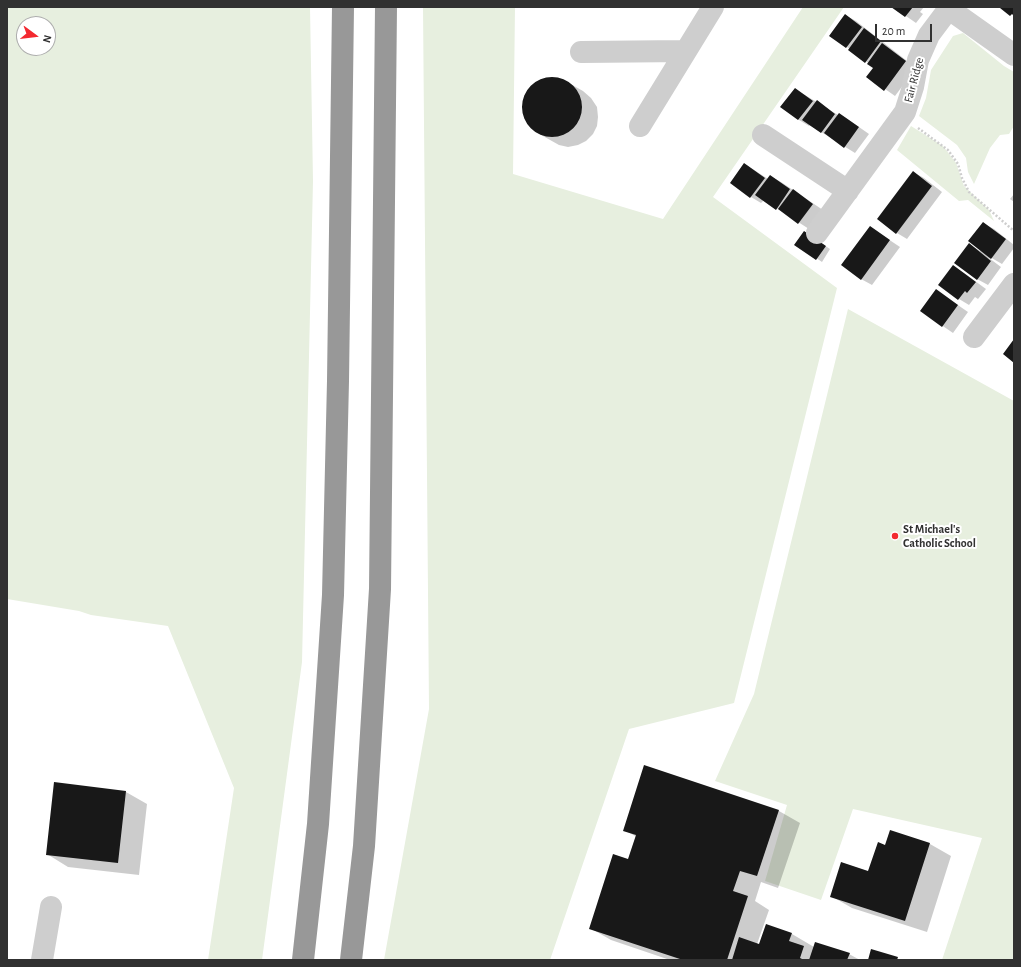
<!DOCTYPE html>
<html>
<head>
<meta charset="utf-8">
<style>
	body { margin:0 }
	#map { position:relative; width:1021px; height:967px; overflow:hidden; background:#fff; font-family:"Alegreya Sans",sans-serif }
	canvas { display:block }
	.frame { position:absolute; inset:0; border:8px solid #313131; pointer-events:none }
	.north { position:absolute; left:16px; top:16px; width:40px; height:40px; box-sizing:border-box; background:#fff; border:1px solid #adadad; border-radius:50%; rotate:105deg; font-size:11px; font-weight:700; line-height:16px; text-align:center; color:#313131 }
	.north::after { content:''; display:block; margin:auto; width:14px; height:18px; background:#f32930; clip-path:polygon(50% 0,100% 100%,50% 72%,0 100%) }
	.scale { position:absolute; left:875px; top:24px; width:57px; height:18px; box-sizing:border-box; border:2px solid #313131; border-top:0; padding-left:5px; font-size:12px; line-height:14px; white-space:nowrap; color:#313131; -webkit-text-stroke:3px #fff; paint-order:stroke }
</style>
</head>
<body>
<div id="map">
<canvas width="1021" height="967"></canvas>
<div class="frame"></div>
<div class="north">N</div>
<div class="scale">20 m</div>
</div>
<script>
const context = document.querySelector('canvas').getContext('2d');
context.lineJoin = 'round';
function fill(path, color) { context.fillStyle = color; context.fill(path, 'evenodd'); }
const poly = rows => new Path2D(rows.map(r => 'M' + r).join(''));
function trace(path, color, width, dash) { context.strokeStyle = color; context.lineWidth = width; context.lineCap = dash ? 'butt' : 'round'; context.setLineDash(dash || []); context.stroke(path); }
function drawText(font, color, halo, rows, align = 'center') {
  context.font = font + ' "Alegreya Sans",sans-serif'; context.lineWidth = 4; context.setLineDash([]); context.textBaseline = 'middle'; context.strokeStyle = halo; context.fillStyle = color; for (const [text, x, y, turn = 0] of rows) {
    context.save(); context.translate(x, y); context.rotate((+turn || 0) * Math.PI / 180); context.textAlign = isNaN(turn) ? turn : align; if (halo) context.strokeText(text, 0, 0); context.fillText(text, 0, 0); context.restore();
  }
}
fill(poly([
	[7,7,310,7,313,181,302,662,262,960,208,960,234,788,168,626,91,615,79,611,7,599],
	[24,24,48,24,48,48,24,48],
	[423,7,515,7,513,174,663,219,803,7,844,7,713,197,837,288,734,703,629,729,550,960,384,960,429,709],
	[963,33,1004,66,1014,72,1014,126,1009,134,1000,135,990,148,974,184,968,172,966,158,957,145,919,116,926,98,931,70,953,36],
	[911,126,943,146,956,163,964,186,989,210,994,221,968,200,959,201,897,150],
	[848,309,1014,401,1014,960,942,960,982,838,853,809,821,900,765,881,787,805,715,781,754,694]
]), '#e7efdf');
fill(poly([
	[893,7,924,7,920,12,923,14,916,23],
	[845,15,856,21,916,68,895,96,868,77,875,68,831,35],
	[557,78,567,82,583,91,591,98,597,107,598,117,597,126,593,134,586,141,578,145,568,147,559,145,534,131,528,124,524,116,523,106,525,97,529,89,537,82,547,79],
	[795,89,838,115,839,114,849,120,869,134,855,153,810,125,809,126,799,120,782,107],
	[745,164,768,179,770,176,781,182,823,210,809,229,764,200,761,203,751,197,731,183],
	[913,172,924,178,942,192,907,239,897,233],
	[1014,194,1014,202,1010,199],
	[983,223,994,229,1014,245,1014,248,1002,264,990,257,989,258,1001,267,988,285,977,279,969,244,980,251,981,250],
	[870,227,900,247,872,285,861,279],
	[809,235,830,249,822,262,796,244],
	[953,267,964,273,986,289,978,299,975,297,969,305,959,299],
	[936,290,968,312,953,333,921,311],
	[126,792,147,804,139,875,68,867,47,854],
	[779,811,800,823,778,888,761,882,755,901,769,910,757,944,760,945,792,934,814,947,849,954,860,960,670,960,611,940,590,928,629,860,637,837,624,830],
	[891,831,930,844,951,856,927,932,852,908,831,896,869,872,886,846]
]), '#0003');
fill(poly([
	[891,7,913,7,905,17],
	[1001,7,1014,7,1014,16,1012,14,1010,16,1000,8],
	[845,14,862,27,846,48,829,36],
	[864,28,881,41,865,63,848,50],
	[882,43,906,61,884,91,866,77,873,68,867,64],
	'522 107a30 30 0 1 1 60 0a30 30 0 1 1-60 0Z',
	[795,88,813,101,798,120,780,107],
	[817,100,835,114,821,133,802,120],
	[839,113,859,127,844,148,824,133],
	[744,163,765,178,750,198,730,183],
	[913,171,932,186,896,234,877,219],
	[770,175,790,189,776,210,755,195],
	[793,189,813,204,798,224,778,209],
	[983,222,1006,239,991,259,968,241],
	[870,226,890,240,861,280,841,265],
	[804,231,826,246,816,260,794,245],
	[969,243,991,261,977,280,954,263],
	[953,265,976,282,967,293,965,291,958,300,938,285],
	[936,289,958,305,942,327,920,311],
	[1014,339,1014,363,1003,354],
	[644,765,779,810,757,876,740,871,733,891,748,896,727,960,683,960,589,929,613,854,628,859,636,835,623,831],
	[54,782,126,791,118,863,46,855],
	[890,830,930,843,905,921,830,897,841,862,868,871,878,842,885,845],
	[766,924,792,933,789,941,804,946,800,958,804,960,732,960,739,937,759,944],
	[815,942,850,953,847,960,809,960],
	[871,949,898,957,897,960,868,960]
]), '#181818');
trace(poly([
	[918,128,948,150,958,164,962,178,969,192,1014,231]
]), '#cecece', 2.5, [2, 2]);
trace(poly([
	[949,9,1014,55],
	[581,52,685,51],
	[640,126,713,7],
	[763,135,848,191],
	[817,233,905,112,913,87,918,60,929,35,950,7],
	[974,337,1014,284],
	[42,960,51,907]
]), '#cecece', 22);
trace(poly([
	[303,960,318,824,333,595,338,381,343,7],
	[351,960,364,846,380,589,386,7]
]), '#989898', 22);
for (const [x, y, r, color] of [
	[895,536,4,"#f32930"]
]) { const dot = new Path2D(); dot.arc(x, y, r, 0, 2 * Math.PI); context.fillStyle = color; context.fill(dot); trace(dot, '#fff', 1.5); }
drawText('12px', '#313131', '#fff', [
	["Fair Ridge",914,80,-75]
]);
drawText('bold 12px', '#313131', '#fff', [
	["St Michael's",903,529],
	["Catholic School",903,543]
], 'left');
</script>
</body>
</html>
